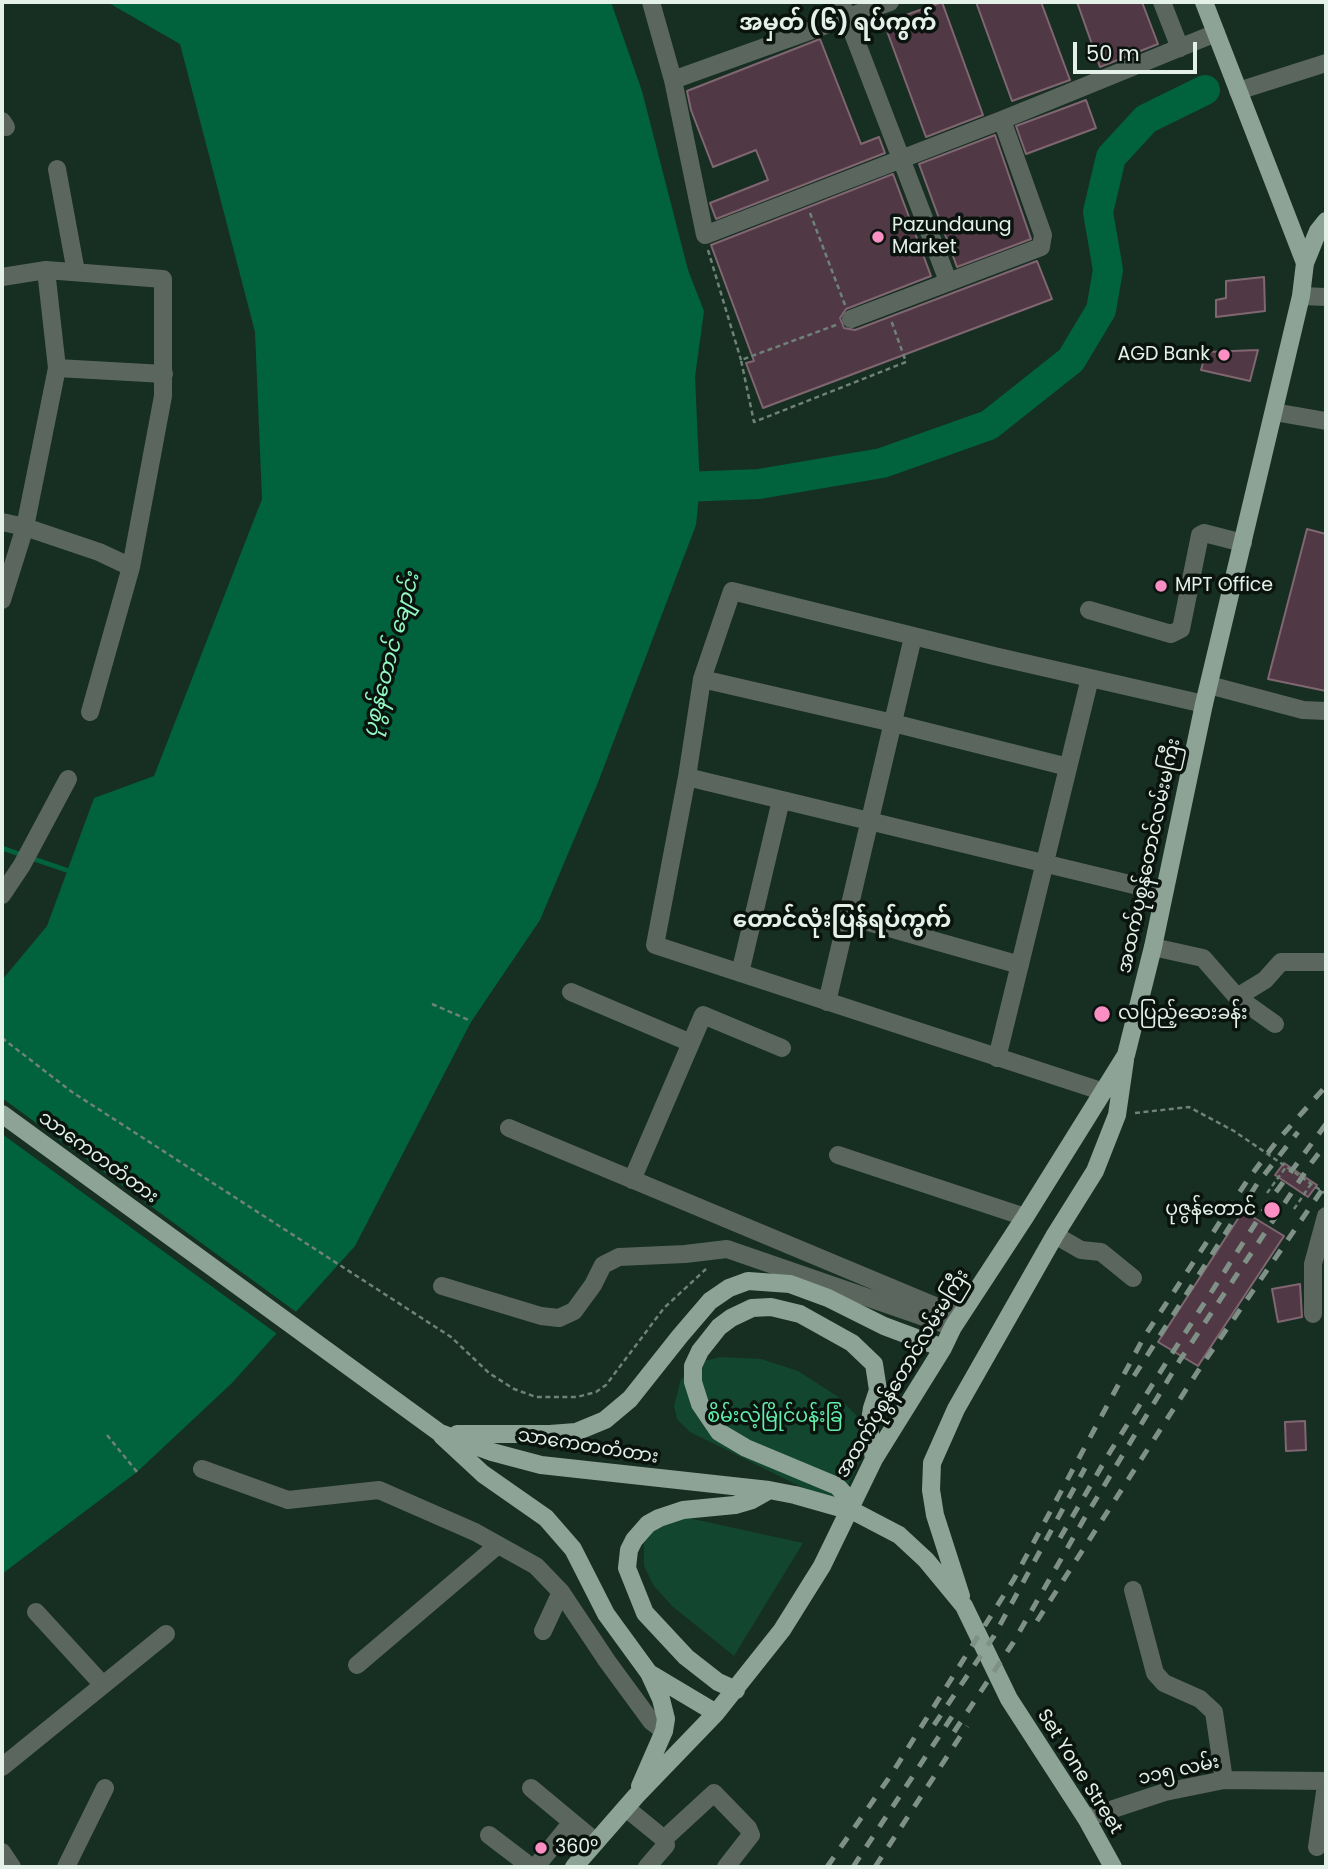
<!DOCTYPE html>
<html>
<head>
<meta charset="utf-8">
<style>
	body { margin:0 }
	#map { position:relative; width:1328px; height:1869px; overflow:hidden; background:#172e22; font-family:Poppins,sans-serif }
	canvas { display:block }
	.frame { position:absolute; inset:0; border:4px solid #e3f1e9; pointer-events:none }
	.scale { position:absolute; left:1073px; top:42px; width:124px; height:32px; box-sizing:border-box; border:4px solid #e3f1e9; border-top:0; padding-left:9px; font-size:21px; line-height:24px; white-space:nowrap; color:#e3f1e9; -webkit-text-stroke:5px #0a130e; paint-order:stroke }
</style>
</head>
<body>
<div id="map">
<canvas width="1328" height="1869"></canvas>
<div class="frame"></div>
<div class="scale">50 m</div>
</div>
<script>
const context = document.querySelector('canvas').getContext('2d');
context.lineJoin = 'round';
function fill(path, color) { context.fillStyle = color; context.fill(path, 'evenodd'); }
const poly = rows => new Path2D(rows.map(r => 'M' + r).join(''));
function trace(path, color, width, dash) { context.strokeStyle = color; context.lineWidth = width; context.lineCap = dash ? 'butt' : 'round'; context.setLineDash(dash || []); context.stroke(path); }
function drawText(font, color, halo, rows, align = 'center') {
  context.font = font + ' Poppins,"Noto Sans Myanmar",sans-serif'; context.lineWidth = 7; context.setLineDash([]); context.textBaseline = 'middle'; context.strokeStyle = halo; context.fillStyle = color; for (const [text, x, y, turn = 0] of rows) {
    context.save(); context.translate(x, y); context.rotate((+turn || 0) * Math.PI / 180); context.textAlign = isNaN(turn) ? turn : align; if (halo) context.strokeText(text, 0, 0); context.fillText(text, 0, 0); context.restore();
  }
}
fill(poly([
	[721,1357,761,1359,798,1371,837,1396,866,1425,874,1435,838,1505,690,1432,677,1419,674,1406,681,1379,704,1361],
	[684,1517,803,1543,734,1656,672,1606,654,1586,644,1566,644,1544,655,1526]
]), '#13462f');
fill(poly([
	[107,2,611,2,642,91,688,270,704,311,695,377,700,487,696,525,597,785,540,920,471,1022,355,1246,232,1383,137,1472,2,1574,2,980,47,926,94,798,154,776,262,499,255,332,180,44]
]), '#01623e');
fill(poly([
	[2,1098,299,1314,280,1336,2,1134]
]), '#172e22');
trace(poly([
	[2,848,22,855],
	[31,858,72,872]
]), '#01623e', 5);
trace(poly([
	[659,488,759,484,882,463,989,425,1071,360,1101,310,1108,270,1098,212,1111,157,1146,119,1205,90]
]), '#01623e', 30);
const building = poly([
	[942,2,983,115,926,137,884,23,942,2],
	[976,2,1041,2,1070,80,1012,101,976,2],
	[1077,2,1142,2,1158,44,1100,67,1077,2],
	[820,39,861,144,879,137,885,153,716,219,710,203,768,180,756,150,713,167,691,110,687,91,820,39],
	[1086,100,1096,128,1026,154,1016,126,1086,100],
	[995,135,1031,239,957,267,919,164,995,135],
	[893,174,931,276,846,309,840,318,844,328,855,330,1037,261,1052,299,763,408,746,363,754,361,711,245,893,174],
	[1264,277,1265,311,1216,317,1216,300,1226,298,1226,281,1264,277],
	[1258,350,1250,381,1201,370,1206,352,1258,350],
	[1307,529,1326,534,1326,691,1268,679,1307,529],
	[1284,1163,1317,1185,1308,1197,1275,1175,1284,1163],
	[1243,1211,1284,1236,1198,1366,1158,1342,1243,1211],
	[1300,1284,1302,1317,1278,1322,1272,1289,1300,1284],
	[1305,1421,1306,1450,1286,1451,1285,1422,1305,1421]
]);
fill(building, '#503944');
trace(building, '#806671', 2);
trace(poly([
	[810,213,845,305],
	[708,250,741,360],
	[836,325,741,360,754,422,906,362,891,320],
	[432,1004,471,1021],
	[2,1038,72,1092,451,1337,489,1373,514,1389,536,1397,577,1397,596,1392,606,1385,664,1308,706,1269],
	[1135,1113,1189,1107,1234,1131,1326,1194],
	[1267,1193,1286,1167],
	[1294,1209,1311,1184],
	[107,1435,137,1472]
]), '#6f8278', 2.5, [5, 3.5]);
trace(poly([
	[651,2,673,80,705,235,1002,120,1216,33],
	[841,2,948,281],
	[1162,2,1180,48],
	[673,80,890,2],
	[1238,91,1326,63],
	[2,121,6,127],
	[57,169,76,272],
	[46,270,163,279,163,396,131,567,90,712],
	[2,277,46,270,57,368,25,527,2,522],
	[1301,296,1326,297],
	[851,319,1041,247,1043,235,1002,120],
	[57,368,164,374],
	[1274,412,1326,421],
	[2,600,25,527,99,552,131,567],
	[1089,610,1171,634,1181,629,1200,535,1204,533,1243,543],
	[702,679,893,723,1068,767],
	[1209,685,1303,710,1326,711],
	[687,777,1163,892],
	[2,895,22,865,68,779],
	[847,916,1020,965],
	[1153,947,1203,958,1237,997,1275,1024],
	[740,973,781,800],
	[571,992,691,1043],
	[1237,997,1265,980,1281,962,1326,962],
	[827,1002,913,637],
	[997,1058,1090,678],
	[1101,1091,655,945,687,777,702,679,732,591,994,656,1204,704],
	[509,1128,959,1316],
	[838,1155,1025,1217],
	[632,1180,703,1015,782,1048],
	[1055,1235,1081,1250,1101,1252,1133,1278],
	[442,1286,541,1316,559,1318,574,1311,593,1285,603,1265,619,1257,685,1254,727,1249,953,1327],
	[1313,1314,1313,1264,1326,1216],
	[202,1469,288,1500,379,1490,475,1532,536,1566,561,1592,607,1661,651,1721,664,1731],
	[1133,1590,1155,1673,1164,1683,1200,1699,1214,1712,1224,1780],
	[36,1612,103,1685],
	[543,1631,561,1592],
	[357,1665,498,1545],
	[2,1767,166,1634],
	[531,1788,596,1842],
	[626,1808,664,1839,666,1845,647,1867],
	[1086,1818,1165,1792,1224,1780,1326,1781],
	[489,1835,531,1867],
	[664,1839,714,1793,748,1828,751,1835,726,1867],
	[1317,1847,1326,1785],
	[2,1852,12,1867],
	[66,1867,105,1788],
	[533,1867,538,1864,572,1822]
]), '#5b665f', 18);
trace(poly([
	[1305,263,1318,231,1326,221],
	[2,1114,440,1433,492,1452,541,1465,769,1490,795,1495,855,1512,899,1535,926,1560,964,1606,1009,1699,1086,1818,1113,1867],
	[457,1434,550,1434,576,1432,605,1420,630,1399,680,1336,710,1301,729,1288,748,1281,790,1284,828,1298,884,1326,943,1348],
	[442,1436,483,1474,546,1518,573,1549,606,1614,649,1673,661,1699,666,1719,664,1731,640,1786],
	[855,1512,848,1498,837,1486,746,1448,719,1432,700,1404,693,1382,693,1366,700,1351,719,1327,731,1318,752,1308,771,1307,800,1314,852,1343,874,1364,878,1390,872,1408,869,1427,874,1459],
	[961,1596,935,1515,931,1490,932,1463,956,1409,1055,1235,1095,1171,1117,1115,1125,1060],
	[649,1673,716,1713],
	[736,1690,718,1682,686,1657,645,1613,627,1568,629,1550,634,1540,648,1524,659,1518,683,1510,735,1505,752,1500,768,1491],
	[574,1867,636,1796,716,1713,782,1630,822,1566,874,1459,943,1348,953,1327,1025,1217,1126,1055,1153,947,1204,704,1301,296,1305,263,1204,2]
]), '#8da396', 18);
trace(poly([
	[1134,1376,1257,1184,1298,1132],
	[1060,1538,1110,1452,1171,1355,1273,1196,1326,1124],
	[1037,1621,1198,1371,1326,1184],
	[934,1725,994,1636,1085,1468],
	[954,1732,1013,1643,1084,1519,1180,1360,1312,1162,1326,1144],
	[827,1867,891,1775,1014,1579,1144,1337,1249,1178,1277,1141,1326,1086],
	[853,1867,953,1715],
	[875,1867,967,1726]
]), '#7f9187', 5, [12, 12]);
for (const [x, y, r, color] of [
	[878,237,7,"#fb8fc4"],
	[1224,355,7,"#fb8fc4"],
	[1161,586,7,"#fb8fc4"],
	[1102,1014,9,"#fb8fc4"],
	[1272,1210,9,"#fb8fc4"],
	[541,1848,7,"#fb8fc4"]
]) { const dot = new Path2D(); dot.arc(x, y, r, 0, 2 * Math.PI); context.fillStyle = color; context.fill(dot); trace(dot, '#0a130e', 2.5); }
drawText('19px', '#e3f1e9', '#0a130e', [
	["Pazundaung",892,226],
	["Market",892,248],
	["AGD Bank",1210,355,"right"],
	["MPT Office",1175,586],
	["လပြည့်ဆေးခန်း",1118,1014],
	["ပုဇွန်တောင်",1256,1210,"right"],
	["360°",555,1848]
], 'left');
drawText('19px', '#e3f1e9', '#0a130e', [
	["အထက်ပုစွန်တောင်လမ်းမကြီး",1150,856,-78],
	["သာကေတတံတား",98,1158,36],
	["အထက်ပုစွန်တောင်လမ်းမကြီး",903,1374,-59],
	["သာကေတတံတား",588,1447,9],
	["၁၁၅ လမ်း",1179,1771,-12],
	["Set Yone Street",1079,1772,58]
]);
drawText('19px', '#63eeac', '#0a130e', [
	["စိမ်းလဲ့မြိုင်ပန်းခြံ",775,1417]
]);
drawText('italic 21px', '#93fac4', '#0a130e', [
	["ပုစွန်တောင် ချောင်း",392,655,-75]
]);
drawText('bold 23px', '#e3f1e9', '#0a130e', [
	["အမှတ် (၆) ရပ်ကွက်",838,24],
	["တောင်လုံးပြန်ရပ်ကွက်",842,921]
]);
</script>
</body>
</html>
